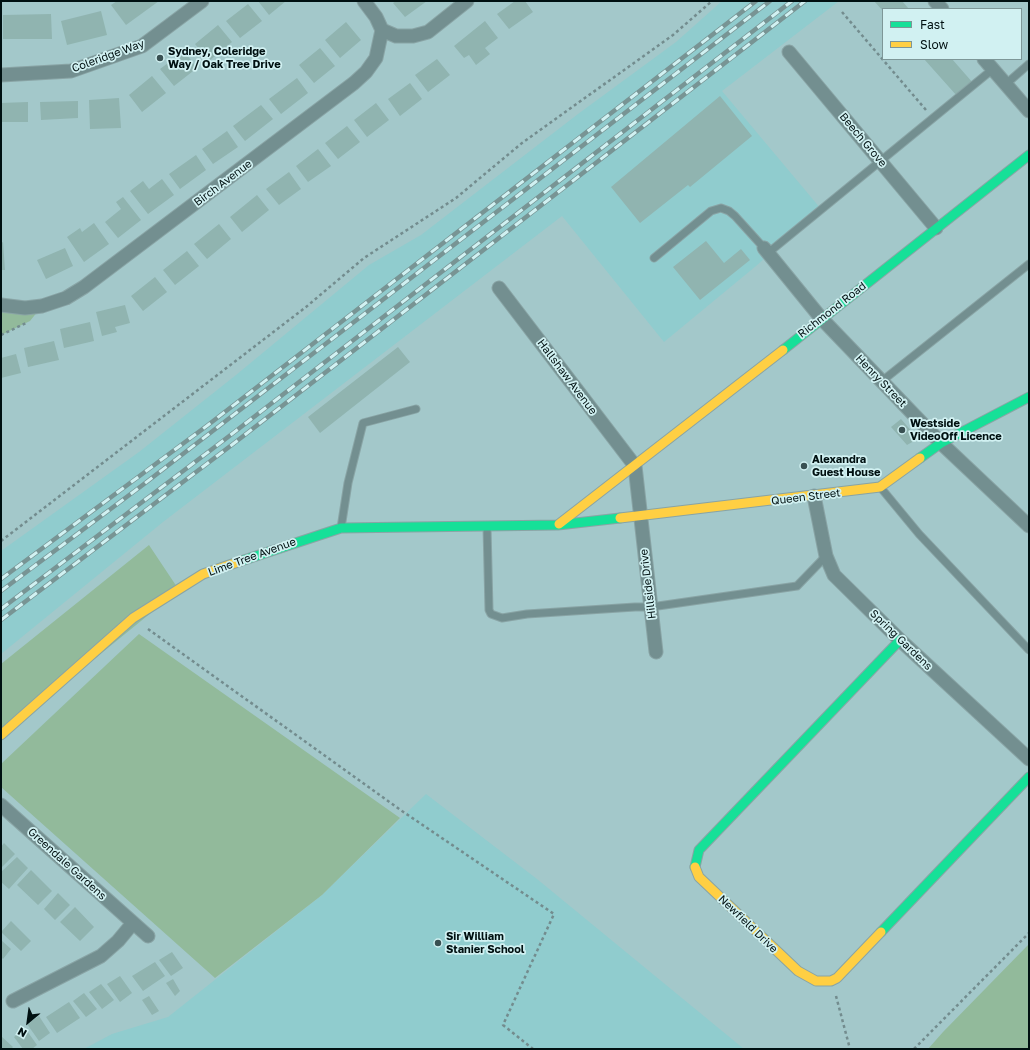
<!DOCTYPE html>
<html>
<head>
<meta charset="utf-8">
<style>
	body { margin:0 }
	#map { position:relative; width:1030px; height:1050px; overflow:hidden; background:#a3c8ca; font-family:"Golos Text",sans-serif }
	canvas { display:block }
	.frame { position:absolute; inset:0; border:2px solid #001011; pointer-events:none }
	.legend { position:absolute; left:882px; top:8px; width:140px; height:52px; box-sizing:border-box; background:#d1f1f2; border:1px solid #7d9798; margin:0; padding:5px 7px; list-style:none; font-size:12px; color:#001011 }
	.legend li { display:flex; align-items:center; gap:8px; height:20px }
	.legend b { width:20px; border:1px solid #7d9798 }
	.north { position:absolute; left:8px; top:1002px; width:40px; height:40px; -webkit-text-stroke:3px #d1f1f2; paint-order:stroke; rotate:209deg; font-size:11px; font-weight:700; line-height:16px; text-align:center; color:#001011 }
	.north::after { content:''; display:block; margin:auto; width:14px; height:18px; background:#001011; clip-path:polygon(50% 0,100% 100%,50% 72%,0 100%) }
</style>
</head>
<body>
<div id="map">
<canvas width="1030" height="1050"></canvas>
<div class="frame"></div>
<ul class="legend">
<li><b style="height:5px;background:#16e098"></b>Fast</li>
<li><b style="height:5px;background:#ffcf43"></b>Slow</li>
</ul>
<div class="north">N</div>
</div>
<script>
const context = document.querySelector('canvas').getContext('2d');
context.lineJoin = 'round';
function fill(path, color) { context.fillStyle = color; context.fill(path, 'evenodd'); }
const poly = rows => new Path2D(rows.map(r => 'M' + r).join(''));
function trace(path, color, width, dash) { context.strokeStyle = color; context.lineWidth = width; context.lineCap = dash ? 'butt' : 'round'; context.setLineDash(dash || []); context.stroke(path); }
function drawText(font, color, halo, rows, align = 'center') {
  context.font = font + ' "Golos Text",sans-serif'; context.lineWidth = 3.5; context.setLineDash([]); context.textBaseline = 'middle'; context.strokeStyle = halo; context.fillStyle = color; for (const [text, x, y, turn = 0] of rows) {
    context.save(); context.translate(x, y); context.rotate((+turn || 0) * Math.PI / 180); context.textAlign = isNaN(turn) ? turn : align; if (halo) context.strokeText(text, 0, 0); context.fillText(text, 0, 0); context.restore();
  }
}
fill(poly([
	[722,1,839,1,722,91,821,209,756,266,664,342,562,216,163,522,1,654,1,551,139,452,236,375,369,265,421,235,578,114,676,42],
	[426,794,537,879,744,1049,84,1049,112,1034,168,1017,322,895]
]), '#90ccce');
fill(poly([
	[1,305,42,306,30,321,1,335],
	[149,545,179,590,1,735,1,664],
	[139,634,400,818,322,895,215,978,1,787,1,764],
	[1029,944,1029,1049,928,1049,943,1032]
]), '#92ba9b');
fill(poly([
	[117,1,159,1,126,25,111,5],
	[258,1,286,1,269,15],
	[396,1,427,1,405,17,393,3],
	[515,1,525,1,533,12,509,29,497,14],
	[874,1,902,1,909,9,883,9,883,11],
	[248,4,262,21,240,38,226,21],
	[101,11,107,35,67,45,61,21],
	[51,14,52,39,3,39,3,15],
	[485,21,498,38,485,48,490,54,476,65,469,55,464,58,454,46],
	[346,22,361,40,340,58,325,40],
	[218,25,232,42,209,61,195,44],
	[320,48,335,66,314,83,299,65],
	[184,51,197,68,174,86,160,69],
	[437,59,450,75,428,92,415,75],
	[924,59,952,59,973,83,957,96],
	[152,76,166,93,142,112,129,95],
	[297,78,308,93,281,114,269,99],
	[410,83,422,99,400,116,388,99],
	[720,96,752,136,690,187,688,185,640,223,611,187],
	[119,98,121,128,90,129,89,100],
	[78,101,78,118,41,120,40,102],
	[28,102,28,122,1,122,1,103],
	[376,103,389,120,367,137,354,120],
	[261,105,273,119,245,141,233,126],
	[347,126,360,142,338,159,325,143],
	[227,131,238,147,213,164,202,149],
	[318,149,331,166,308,182,296,166],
	[196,155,206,170,180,189,169,174],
	[289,172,301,189,279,205,266,189],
	[162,179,174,195,148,214,130,191,143,181,149,189],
	[257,195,269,210,242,232,230,217],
	[123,197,141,220,118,238,105,222,121,209,116,202],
	[94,223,109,244,84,262,67,237,80,228,82,232],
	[219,224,231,239,207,259,194,244],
	[706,241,724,263,741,249,750,260,700,300,673,267],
	[3,242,5,270,1,270,1,243],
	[65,248,73,266,46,279,37,260],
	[187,251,199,266,175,285,163,270],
	[155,277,167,292,143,311,131,296],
	[125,305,130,323,115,327,117,332,102,336,96,312],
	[90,322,94,341,64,348,60,329],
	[54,341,59,360,28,367,24,348],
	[398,347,410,362,320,433,308,417],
	[16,354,21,373,1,378,1,358],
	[901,419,914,434,914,441,907,445,891,427],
	[4,843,15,854,1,868,1,847],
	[17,857,28,868,9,889,1,882,1,872],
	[31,870,52,891,38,905,17,885],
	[58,893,70,905,55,920,44,909],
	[75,907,94,927,80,941,60,922],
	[11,921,31,941,21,951,1,932],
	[1,940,11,949,3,959,1,957],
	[172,952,183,968,171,976,159,960],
	[155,962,165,976,143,991,132,976],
	[120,976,132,993,120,1002,107,984],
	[173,979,180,991,175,996,166,983],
	[101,984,114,1000,102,1009,89,992],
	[84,993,97,1009,86,1017,73,1001],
	[149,996,159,1011,152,1015,142,1000],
	[69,1002,80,1018,57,1033,46,1017],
	[39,1016,50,1033,39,1041,27,1024],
	[25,1028,37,1045,32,1049,23,1049,14,1037],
	[1,1036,13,1047,11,1049,1,1049]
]), '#90b4b0');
const lane = poly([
	[1006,84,1029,64],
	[768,253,993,69],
	[654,258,711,211,721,208,729,211,735,216,764,248],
	[882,381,1029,264],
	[881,488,919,534,1029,650],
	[487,527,489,610,491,614,502,618,527,614,635,607,651,607,797,586,826,556],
	[341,528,348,483,363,423,416,409]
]);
const street = poly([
	[935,1,942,9],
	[382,30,396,36,413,36,428,32,467,1],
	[789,52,936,228],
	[984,59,1029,111],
	[1,75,71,71,142,46,202,1],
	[764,248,821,318,941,443,1029,526],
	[499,288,635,466,656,652],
	[1,305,25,308,42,306,66,298,84,287,354,83,366,72,376,58,382,30,376,17,364,1],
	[814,496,826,556,834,575,900,640,1029,759],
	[1,805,148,936],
	[13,1001,101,956,118,941,133,923]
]);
const fast = poly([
	[783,350,1029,155],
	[920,458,941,443,1029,397],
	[241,561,341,528,558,525,620,518],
	[695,867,699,850,900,640],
	[881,932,1029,777]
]);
const slow = poly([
	[620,518,880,487,920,458],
	[559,524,783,350],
	[1,735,133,618,203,574,241,561],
	[695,867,699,877,798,971,816,981,831,981,837,978,881,932]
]);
trace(lane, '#89a4a5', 9);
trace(street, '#89a4a5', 15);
trace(fast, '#89a4a5', 11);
trace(slow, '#89a4a5', 11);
trace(poly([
	[842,12,926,110],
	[1,335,26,323],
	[1,541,306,307,364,258,456,198,522,143,673,35,712,1],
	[148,629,402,811,554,914,503,1025,533,1049],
	[836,996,850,1049],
	[914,1049,1029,933]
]), '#738c8e', 2.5, [3, 3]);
trace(lane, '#738f90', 7);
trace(street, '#738f90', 13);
trace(fast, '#16e098', 9);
trace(slow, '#ffcf43', 9);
const rail = poly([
	[1,579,208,425,756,1],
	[1,591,144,484,770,1],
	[1,609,228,437,792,1],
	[1,620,233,444,805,1]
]);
trace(rail, '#789494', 4.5);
trace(rail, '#d1f1f2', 3, [9]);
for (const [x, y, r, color] of [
	[160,58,4,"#395052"],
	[902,430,4,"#395052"],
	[804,466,4,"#395052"],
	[438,943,4,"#395052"]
]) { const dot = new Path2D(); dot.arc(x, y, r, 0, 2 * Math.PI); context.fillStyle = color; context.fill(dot); trace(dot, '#d1f1f2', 1.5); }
drawText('bold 11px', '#001011', '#d1f1f2', [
	["Sydney, Coleridge",168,52],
	["Way / Oak Tree Drive",168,65],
	["Westside",910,424],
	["VideoOff Licence",910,437],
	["Alexandra",812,460],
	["Guest House",812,473],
	["Sir William",446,937],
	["Stanier School",446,950]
], 'left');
drawText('11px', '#001011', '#d1f1f2', [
	["Coleridge Way",108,56,-20],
	["Beech Grove",863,140,50],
	["Birch Avenue",223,183,-37],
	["Richmond Road",832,310,-38],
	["Hallshaw Avenue",567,377,53],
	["Henry Street",881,381,46],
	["Queen Street",806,497,-7],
	["Lime Tree Avenue",252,557,-20],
	["Hillside Drive",648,584,-97],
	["Spring Gardens",901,640,44],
	["Greendale Gardens",67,864,42],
	["Newfield Drive",748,924,44]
]);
</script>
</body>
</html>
